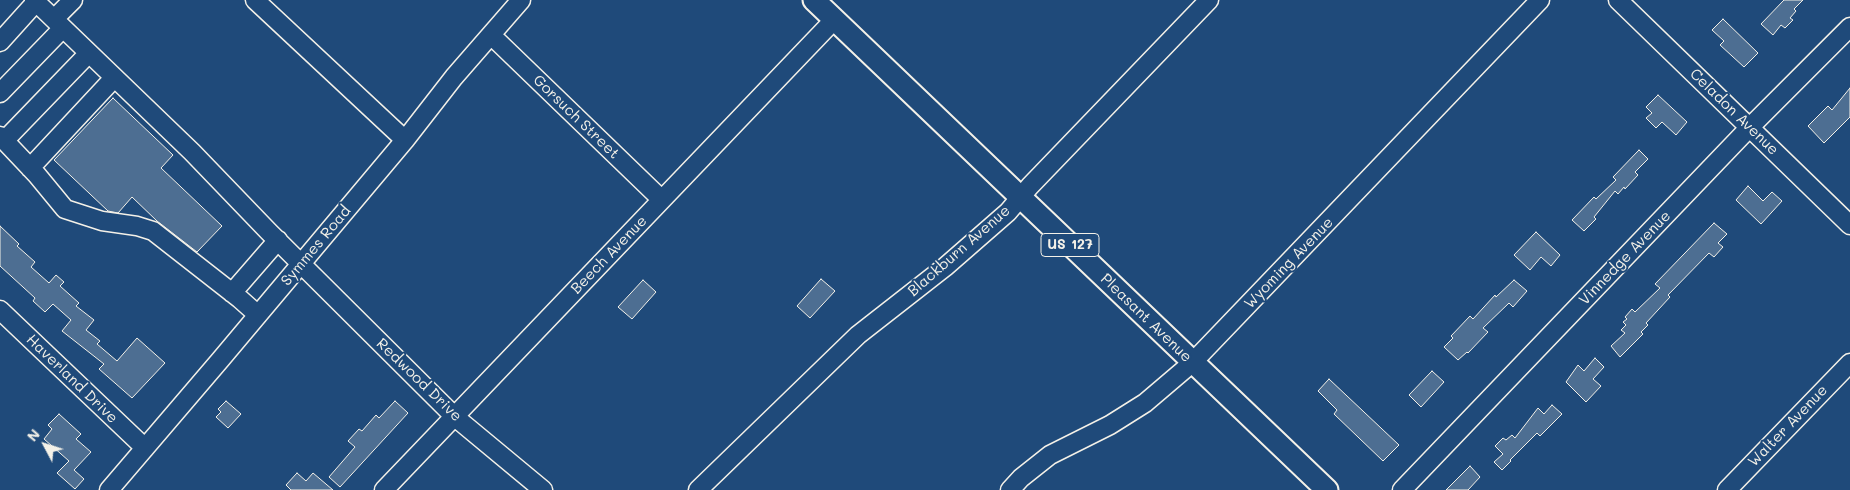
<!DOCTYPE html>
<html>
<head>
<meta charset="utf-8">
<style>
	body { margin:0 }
	#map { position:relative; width:1850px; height:490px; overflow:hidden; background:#1f4a7a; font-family:Mali,sans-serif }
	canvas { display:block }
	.north { position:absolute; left:20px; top:420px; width:50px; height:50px; -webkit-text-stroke:4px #1f4a7a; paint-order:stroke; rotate:310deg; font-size:14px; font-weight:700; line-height:20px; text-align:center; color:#f4f1e8 }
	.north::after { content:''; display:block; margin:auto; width:18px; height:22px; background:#f4f1e8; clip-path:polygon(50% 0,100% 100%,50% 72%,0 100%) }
</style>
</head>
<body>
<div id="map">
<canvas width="1850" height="490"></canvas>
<div class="north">N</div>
</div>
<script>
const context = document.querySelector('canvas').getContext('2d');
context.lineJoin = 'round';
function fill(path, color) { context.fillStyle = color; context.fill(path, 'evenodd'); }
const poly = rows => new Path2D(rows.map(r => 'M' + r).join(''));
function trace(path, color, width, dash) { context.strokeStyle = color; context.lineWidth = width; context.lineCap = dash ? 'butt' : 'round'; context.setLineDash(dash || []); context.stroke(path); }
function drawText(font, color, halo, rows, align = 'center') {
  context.font = font + ' Mali,sans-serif'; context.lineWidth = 4; context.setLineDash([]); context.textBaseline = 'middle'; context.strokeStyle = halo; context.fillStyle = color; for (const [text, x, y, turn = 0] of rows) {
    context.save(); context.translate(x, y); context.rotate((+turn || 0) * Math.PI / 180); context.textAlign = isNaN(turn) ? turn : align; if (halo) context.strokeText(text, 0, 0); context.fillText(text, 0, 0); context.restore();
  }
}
const building = poly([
	[1784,0,1803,0,1794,9,1796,11,1790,18,1793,20,1785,28,1781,25,1773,35,1761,24,1784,0],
	[1723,19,1758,53,1744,67,1720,45,1724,41,1712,30,1723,19],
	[1850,88,1850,117,1824,143,1808,126,1828,106,1832,110,1850,88],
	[1658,95,1687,122,1676,135,1662,122,1656,128,1646,118,1652,113,1646,107,1658,95],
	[113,98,173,155,161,168,222,226,197,252,157,221,132,197,118,213,108,211,54,160,113,98],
	[1639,150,1648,159,1635,172,1638,175,1625,189,1624,187,1618,194,1615,191,1594,217,1596,219,1584,231,1572,220,1594,197,1596,199,1616,180,1613,177,1639,150],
	[1748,186,1763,201,1772,192,1782,201,1761,224,1736,200,1748,186],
	[1714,223,1727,234,1718,243,1723,247,1714,257,1709,253,1668,295,1670,297,1646,323,1648,325,1641,332,1643,334,1620,357,1611,346,1625,333,1621,330,1626,325,1623,322,1627,319,1625,317,1632,309,1635,312,1660,288,1655,284,1714,223],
	[0,226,19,244,17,246,35,262,31,267,49,283,56,275,64,282,60,286,79,303,76,306,94,320,86,330,100,341,97,344,117,361,137,338,165,363,132,398,99,369,104,364,62,331,71,320,53,304,45,312,33,301,35,298,0,266,0,226],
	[1536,232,1560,255,1551,266,1541,257,1530,270,1514,255,1536,232],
	[821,279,835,291,810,318,797,306,821,279],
	[643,280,656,292,632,319,618,307,643,280],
	[1514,280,1527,291,1513,307,1509,303,1483,328,1488,332,1468,353,1467,352,1458,360,1444,347,1453,338,1451,336,1470,316,1473,319,1495,295,1496,297,1514,280],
	[1595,358,1604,367,1593,379,1601,386,1586,402,1566,382,1578,365,1584,371,1595,358],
	[1432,371,1444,382,1421,407,1409,395,1432,371],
	[1329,379,1399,445,1383,461,1334,414,1337,410,1318,391,1329,379],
	[226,401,241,414,228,428,216,417,221,412,218,409,226,401],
	[395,401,408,413,340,487,329,477,355,447,348,441,359,429,362,431,376,415,379,418,395,401],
	[1552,405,1562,414,1540,436,1537,433,1510,460,1511,461,1502,470,1494,462,1503,454,1495,446,1503,438,1506,440,1512,435,1515,438,1538,408,1544,414,1552,405],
	[59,414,81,434,76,439,91,452,74,470,84,479,75,489,57,473,69,461,44,439,52,429,48,425,59,414],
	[1470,466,1480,477,1468,490,1446,490,1470,466],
	[297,473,306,481,313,473,333,490,291,490,286,485,297,473]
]);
fill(building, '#4d6e92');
trace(building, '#f4f1e8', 1);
const minor = poly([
	[34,0,192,152,269,232,455,417,543,490],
	[255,0,405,140],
	[1618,0,1850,225],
	[59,14,73,0],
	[491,35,661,199],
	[0,42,36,2],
	[0,93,63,28],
	[0,136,37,175,65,209,102,221,137,226,153,231,240,299,258,315],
	[4,141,89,53],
	[30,168,114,78],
	[232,293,278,240],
	[0,310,145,448],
	[109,490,221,359,405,140,454,77,521,0],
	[384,490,834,20],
	[698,490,858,335,945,267,1008,212,1030,186,1209,0],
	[1010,490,1021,478,1050,455,1110,425,1145,403,1192,363,1540,0],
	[1402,490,1750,127,1850,27],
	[1727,490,1850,363]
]);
const major = poly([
	[814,0,1327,490]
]);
trace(minor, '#f4f1e8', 21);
trace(major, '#f4f1e8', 25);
trace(minor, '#1f4a7a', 18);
trace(major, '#1f4a7a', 21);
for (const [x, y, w] of [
	[1070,245,58]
]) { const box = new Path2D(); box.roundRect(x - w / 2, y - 11.5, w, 23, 4); context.fillStyle = '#1f4a7a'; context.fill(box); trace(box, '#f4f1e8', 1); }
drawText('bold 14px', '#f4f1e8', null, [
	["US 127",1070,245]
]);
drawText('15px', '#f4f1e8', '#1f4a7a', [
	["Celadon Avenue",1734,112,44],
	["Gorsuch Street",576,117,44],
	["Symmes Road",316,246,-50],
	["Blackburn Avenue",959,251,-41],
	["Beech Avenue",609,255,-46],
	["Vinnedge Avenue",1625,258,-46],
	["Wyoming Avenue",1289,263,-46],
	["Pleasant Avenue",1146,318,44],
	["Haverland Drive",72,379,44],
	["Redwood Drive",419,380,44],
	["Walter Avenue",1788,426,-46]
]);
</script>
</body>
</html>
